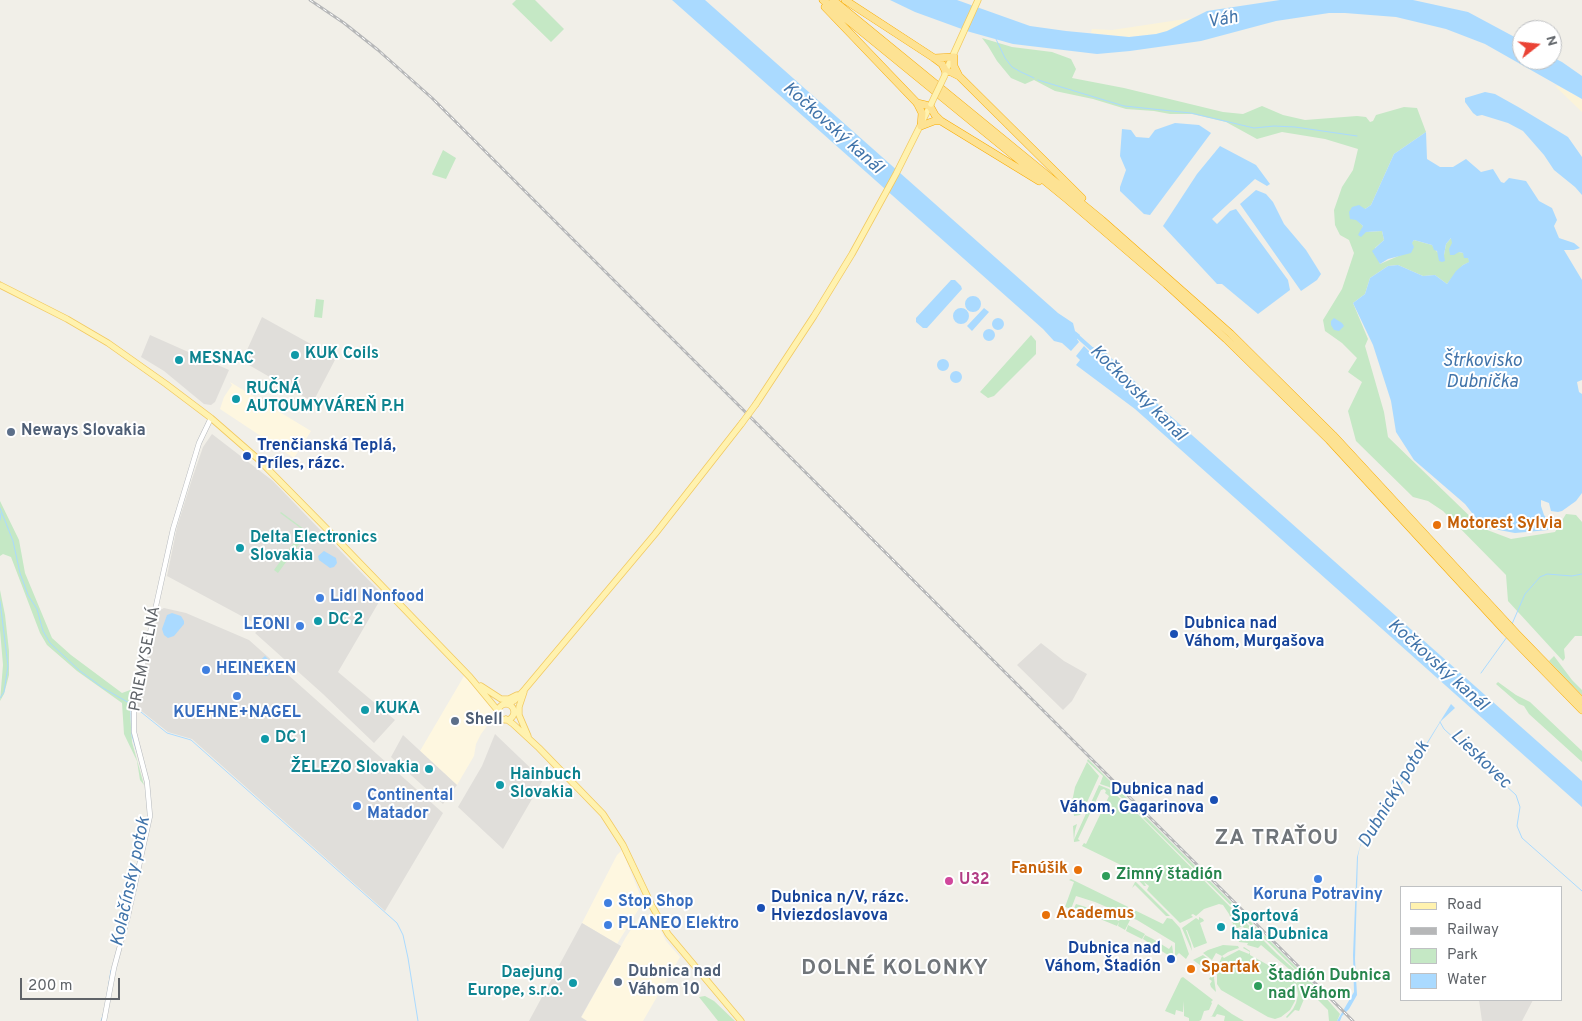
<!DOCTYPE html>
<html>
<head>
<meta charset="utf-8">
<style>
	body { margin:0 }
	#map { position:relative; width:1582px; height:1021px; overflow:hidden; background:#f1efe8; font-family:Overpass,sans-serif }
	canvas { display:block }
	.legend { position:absolute; left:1400px; top:886px; width:162px; height:115px; box-sizing:border-box; background:#fff; border:1px solid #bfc1c3; margin:0; padding:6px 9px; list-style:none; font-size:15px; color:#5f6368 }
	.legend li { display:flex; align-items:center; gap:10px; height:25px }
	.legend b { width:25px; border:1px solid #bfc1c3 }
	.north { position:absolute; left:1512px; top:20px; width:50px; height:50px; box-sizing:border-box; background:#fff; border:1px solid #bfc1c3; border-radius:50%; rotate:74deg; font-size:14px; font-weight:700; line-height:20px; text-align:center; color:#5f6368 }
	.north::after { content:''; display:block; margin:auto; width:18px; height:22px; background:#ea4335; clip-path:polygon(50% 0,100% 100%,50% 72%,0 100%) }
	.scale { position:absolute; left:20px; top:978px; width:100px; height:22px; box-sizing:border-box; border:2px solid #5f6368; border-top:0; padding-left:6px; font-size:15px; line-height:18px; white-space:nowrap; color:#5f6368; -webkit-text-stroke:4px #fff; paint-order:stroke }
</style>
</head>
<body>
<div id="map">
<canvas width="1582" height="1021"></canvas>
<ul class="legend">
<li><b style="height:6px;background:#fff2af"></b>Road</li>
<li><b style="height:6px;background:#b6b7b8"></b>Railway</li>
<li><b style="height:14px;background:#c5e8c5"></b>Park</li>
<li><b style="height:14px;background:#aadaff"></b>Water</li>
</ul>
<div class="north">N</div>
<div class="scale">200 m</div>
</div>
<script>
const context = document.querySelector('canvas').getContext('2d');
context.lineJoin = 'round';
function fill(path, color) { context.fillStyle = color; context.fill(path, 'evenodd'); }
const poly = rows => new Path2D(rows.map(r => 'M' + r).join(''));
function trace(path, color, width, dash) { context.strokeStyle = color; context.lineWidth = width; context.lineCap = dash ? 'butt' : 'round'; context.setLineDash(dash || []); context.stroke(path); }
function drawText(font, color, halo, rows, align = 'center') {
  context.font = font + ' Overpass,sans-serif'; context.lineWidth = 4; context.setLineDash([]); context.textBaseline = 'middle'; context.strokeStyle = halo; context.fillStyle = color; for (const [text, x, y, turn = 0] of rows) {
    context.save(); context.translate(x, y); context.rotate((+turn || 0) * Math.PI / 180); context.textAlign = isNaN(turn) ? turn : align; if (halo) context.strokeText(text, 0, 0); context.fillText(text, 0, 0); context.restore();
  }
}
fill(poly([
	[230,382,311,431,294,458,220,409,224,397,232,385],
	[464,676,496,708,496,714,481,734,476,744,474,756,457,785,420,751],
	[622,850,643,902,617,944,582,923,617,855],
	[644,914,652,916,655,919,666,941,680,957,643,1021,587,1021,581,1018,626,937,638,919]
]), '#fef7e0');
fill(poly([
	[262,317,336,358,313,402,242,361],
	[150,335,229,370,215,402,211,405,204,404,164,371,141,357],
	[212,434,273,481,383,595,338,672,395,720,374,743,323,694,255,633,262,627,167,576,177,527,192,479,203,447],
	[164,608,186,613,249,640,443,813,385,911,192,739,168,732,139,709,136,705,158,611],
	[1041,643,1064,661,1087,674,1072,701,1063,710,1017,665],
	[495,734,543,780,503,849,458,807,482,766],
	[403,735,457,785,443,804,391,757],
	[582,923,621,946,581,1017,587,1021,529,1021],
	[1479,1000,1533,1000,1522,1021,1482,1021]
]), '#e0deda');
fill(poly([
	[516,0,535,0,564,29,551,42,512,4],
	[982,38,1012,47,1052,52,1071,59,1076,69,1072,78,1124,88,1223,112,1243,114,1262,106,1283,115,1305,120,1357,116,1366,117,1370,122,1373,121,1376,115,1404,107,1417,108,1426,132,1394,154,1371,205,1365,209,1357,220,1363,226,1362,230,1366,232,1382,231,1384,240,1375,248,1380,264,1403,254,1414,240,1432,245,1437,252,1444,255,1446,244,1452,237,1452,243,1459,252,1463,253,1468,258,1470,262,1463,265,1447,284,1435,275,1423,276,1398,265,1388,266,1370,278,1365,294,1353,303,1368,339,1365,346,1384,412,1388,437,1482,528,1511,539,1555,532,1566,514,1576,515,1582,522,1582,636,1575,636,1564,649,1565,658,1563,661,1508,601,1506,575,1443,511,1428,501,1413,497,1356,441,1348,411,1362,382,1348,372,1357,358,1342,343,1325,331,1323,320,1342,289,1354,253,1349,240,1340,235,1335,225,1334,210,1342,187,1353,170,1358,149,1325,139,1282,132,1257,139,1226,122,1192,114,1170,114,1154,111,1126,109,1093,99,1055,91,1034,80,1025,84,1011,78,997,61,988,46],
	[443,150,456,158,446,179,433,175,432,174],
	[316,299,324,300,322,318,314,317],
	[1031,335,1036,341,1036,354,994,396,988,398,980,392],
	[0,501,19,540,25,573,52,638,71,655,122,693,133,689,130,711,132,742,144,785,140,780,137,761,124,734,122,703,77,671,47,645,40,633,11,557,3,554,0,556],
	[281,512,308,532,278,573,274,570,303,530,280,513],
	[0,590,5,615,9,651,9,675,4,694,0,701,3,665,0,630],
	[1554,656,1572,680,1582,690,1582,695,1549,661],
	[1498,682,1516,695,1530,702,1582,751,1582,762,1529,714,1524,706,1519,704,1496,684],
	[1088,759,1317,988,1340,1014,1337,1021,1329,1021,1328,1010,1309,991,1307,992,1299,1011,1295,1010,1287,1018,1286,1017,1293,1009,1296,1003,1298,995,1297,987,1295,1001,1290,1010,1281,1017,1275,1019,1268,1017,1221,990,1217,984,1217,971,1215,970,1214,978,1216,992,1211,987,1210,984,1212,981,1209,979,1212,974,1193,960,1203,955,1211,961,1208,967,1213,970,1215,968,1217,969,1222,956,1216,953,1212,960,1203,953,1208,950,1210,955,1208,950,1223,945,1238,946,1239,948,1228,952,1222,956,1224,958,1239,950,1249,954,1250,952,1243,948,1244,947,1250,951,1250,955,1288,976,1288,978,1297,983,1298,980,1285,972,1288,971,1289,969,1261,945,1258,948,1247,945,1248,943,1239,942,1237,935,1245,931,1243,926,1235,929,1229,914,1223,905,1219,904,1204,909,1196,916,1193,914,1191,915,1193,917,1180,923,1147,890,1149,886,1144,882,1146,886,1144,886,1127,868,1082,846,1084,843,1086,844,1109,796,1105,793,1106,791,1104,789,1101,790,1078,839,1080,841,1074,842,1073,826,1077,824,1075,831,1074,840,1099,785,1109,789,1137,813,1277,954,1307,981,1130,805,1109,787,1100,784,1103,776,1087,761],
	[1087,762,1099,776,1083,811,1080,815,1074,816,1072,802,1075,787],
	[1071,879,1163,924,1167,918,1172,919,1180,928,1189,954,1186,959,1179,953,1175,957,1175,943,1137,920,1095,902,1076,896,1071,909,1065,907,1074,882,1069,880],
	[1135,882,1136,882,1170,916,1166,916,1135,885,1132,888],
	[1076,904,1102,912,1099,919,1092,916,1092,914,1091,915,1073,910],
	[1102,914,1119,921,1122,916,1130,920,1125,930,1118,926,1119,922,1117,926,1100,919],
	[1199,917,1203,919,1204,921,1200,923,1207,943,1194,948,1187,930,1186,930,1191,944,1192,951,1182,928,1196,918,1199,920],
	[1128,925,1145,934,1142,939,1126,931],
	[1145,935,1153,939,1151,942,1153,939,1169,949,1172,945,1174,959,1143,939],
	[1183,977,1213,1000,1211,1002,1212,1003,1209,1010,1204,1011,1201,1020,1199,1021,1189,1021,1189,1018,1184,1016,1184,1001,1183,1012,1176,1010,1175,1015,1165,1011,1181,978],
	[705,996,714,1001,735,1021,718,1021,699,997],
	[1218,1004,1232,1014,1244,1021,1224,1021,1225,1016,1217,1014,1215,1017,1210,1016,1212,1016]
]), '#c5e8c5');
fill(poly([
	[1192,18,1167,32,1156,34,1129,37,1091,33,1092,29,1112,30],
	[1555,86,1558,86,1582,99,1582,112]
]), '#fbf3d9');
fill(poly([
	[672,0,705,0,1058,313,1073,323,1075,331,1080,335,1077,339,1079,342,1071,351,1062,343,1054,341,1043,329],
	[890,0,957,0,1030,26,1066,31,1129,37,1156,34,1167,31,1207,11,1280,0,1413,0,1468,12,1522,41,1522,60,1552,60,1552,57,1562,62,1582,76,1582,99,1485,44,1446,29,1396,17,1345,13,1329,13,1276,21,1201,41,1130,51,1097,54,1013,44,970,32,915,12],
	[1485,92,1495,94,1520,108,1568,137,1582,157,1582,195,1575,187,1554,170,1544,155,1523,131,1508,123,1482,115,1477,116,1473,113,1465,102,1465,98],
	[1175,123,1199,125,1211,133,1150,215,1144,214,1120,191,1120,187,1126,170,1120,156,1122,129,1131,130,1136,137,1149,138,1155,130],
	[1426,132,1427,159,1440,167,1453,167,1466,159,1481,172,1493,169,1501,182,1504,183,1509,178,1526,181,1539,201,1552,208,1557,220,1554,226,1559,238,1574,243,1580,248,1574,250,1564,250,1582,280,1582,380,1577,382,1579,392,1582,394,1582,493,1576,501,1562,511,1558,512,1551,511,1549,503,1541,500,1541,506,1544,515,1550,523,1548,530,1515,533,1483,527,1465,504,1414,460,1396,432,1391,401,1373,345,1353,303,1365,294,1370,278,1388,266,1398,265,1423,276,1435,275,1447,284,1456,271,1463,265,1469,262,1468,258,1464,258,1463,253,1459,252,1454,255,1450,255,1449,249,1452,243,1451,238,1446,244,1444,255,1445,261,1442,262,1439,261,1437,251,1434,250,1432,245,1414,240,1412,243,1414,247,1411,253,1388,259,1380,264,1372,251,1384,240,1382,231,1366,232,1361,237,1358,235,1363,226,1356,220,1350,219,1349,212,1352,207,1359,205,1365,209,1371,205,1394,154],
	[1220,146,1256,165,1270,184,1267,186,1255,179,1212,219,1217,224,1230,211,1236,209,1288,280,1290,290,1258,314,1222,284,1217,284,1163,226,1197,174],
	[1256,190,1266,194,1273,202,1284,224,1306,250,1321,274,1317,280,1301,291,1240,204],
	[951,280,955,280,961,286,962,289,927,328,923,328,916,322,916,318],
	'965 304a8 8 0 1 1 16 0a8 8 0 1 1-16 0Z',
	[984,308,989,312,972,331,967,326],
	'953 316a8 8 0 1 1 16 0a8 8 0 1 1-16 0Z',
	'992 324a6 6 0 1 1 12 0a6 6 0 1 1-12 0Z',
	[1334,318,1342,323,1344,326,1339,331,1334,330,1331,325,1331,321],
	'983 335a6 6 0 1 1 12 0a6 6 0 1 1-12 0Z',
	[1098,345,1166,412,1582,781,1582,807,1135,409,1076,365,1080,360,1076,356,1084,346,1091,353,1093,351,1091,349,1093,347,1095,349],
	'937 365a6 6 0 1 1 12 0a6 6 0 1 1-12 0Z',
	'950 377a6 6 0 1 1 12 0a6 6 0 1 1-12 0Z',
	[324,551,336,558,337,563,334,567,330,568,319,560,318,556],
	[172,613,181,616,184,621,184,624,174,636,168,638,164,635,162,629,167,615],
	[265,656,275,666,267,676,264,675,256,667,256,664],
	[1451,704,1455,708,1441,721,1414,766,1364,839,1360,847,1358,856,1355,959,1357,995,1349,1009,1342,1016,1340,1021,1337,1021,1354,992,1353,955,1357,857,1361,843,1413,765]
]), '#aadaff');
trace(poly([
	[996,39,1005,58,1012,67,1021,72,1034,78],
	[1038,80,1124,106,1191,113,1254,128,1274,126,1295,127,1357,136],
	[0,508,13,541,20,573,28,595,37,609,43,631,50,643,80,671,103,688,131,704,131,712],
	[0,520,1,513],
	[0,601,8,666,4,692,0,698],
	[1512,624,1525,594,1540,577,1547,574,1572,576,1582,574],
	[1481,673,1507,637],
	[136,708,167,733,191,740,397,923,403,935,408,958,418,1021],
	[131,713,132,736,137,752],
	[1440,722,1444,729,1516,795,1520,807,1517,826,1522,838,1582,891],
	[117,950,142,844],
	[107,996,111,970],
	[101,1021,104,1012]
]), '#aadaff', 1);
trace(poly([
	[1075,334,1094,351]
]), '#aadaff', 4);
const minor = poly([
	[104,1021,114,968,128,916,150,816,147,782,134,732,134,705,173,529,199,443,211,418]
]);
const major = poly([
	[945,73,978,0],
	[0,285,67,319,108,343,166,384,211,418,258,459,325,527,470,677,499,712],
	[756,404,814,316,852,254,896,174,931,104],
	[481,686,501,699,509,699,517,695],
	[524,692,519,707,519,715,528,736],
	[508,704,515,700,525,689,655,534,742,423],
	'498 712a8 8 0 1 1 16 0a8 8 0 1 1-16 0Z',
	[506,719,513,724,539,748,603,814,623,845,652,906,668,934,741,1021]
]);
const highway = poly([
	[823,0,1068,200,1166,284,1226,339,1329,440,1505,631,1582,710],
	[833,0,1102,220,1231,334,1333,435,1516,633,1582,701],
	[845,0,934,58,942,64,946,72,951,72,959,76],
	[825,7,917,103,922,113,921,126],
	[934,58,954,57,954,66,959,76,1082,198],
	[917,103,930,106,935,115,941,121,1039,181],
	[921,126,934,121,941,121]
]);
trace(minor, '#b5b8bc', 5.5);
trace(major, '#f2c960', 7);
trace(highway, '#f9ab00', 8);
trace(minor, '#fff', 4.5);
trace(major, '#fff2af', 5.5);
trace(highway, '#fde293', 7);
const rail = poly([
	[310,0,344,23,378,50,432,98,1353,1021]
]);
trace(rail, '#b6b7b8', 3);
trace(rail, '#fff', 1, [4]);
const majorBridge = poly([
	[931,104,945,75],
	[742,423,756,404]
]);
trace(majorBridge, '#f2c960', 7, []);
trace(majorBridge, '#fff2af', 5.5);
for (const [x, y, r, color] of [
	[295,355,5,"#0f9aa8"],
	[179,360,5,"#0f9aa8"],
	[236,399,5,"#0f9aa8"],
	[11,432,5,"#5c6f8a"],
	[247,456,5,"#1a4fb4"],
	[1437,525,5,"#e8710a"],
	[240,548,5,"#0f9aa8"],
	[320,598,5,"#3f7fe0"],
	[318,621,5,"#0f9aa8"],
	[300,626,5,"#3f7fe0"],
	[1174,634,5,"#1a4fb4"],
	[206,670,5,"#3f7fe0"],
	[237,696,5,"#3f7fe0"],
	[365,710,5,"#0f9aa8"],
	[455,721,5,"#5c6f8a"],
	[265,739,5,"#0f9aa8"],
	[429,769,5,"#0f9aa8"],
	[500,785,5,"#0f9aa8"],
	[1214,800,5,"#1a4fb4"],
	[357,806,5,"#3f7fe0"],
	[1078,870,5,"#e8710a"],
	[1106,876,5,"#2e9e5b"],
	[1318,879,5,"#3f7fe0"],
	[949,881,5,"#d1479c"],
	[608,903,5,"#3f7fe0"],
	[761,908,5,"#1a4fb4"],
	[1046,915,5,"#e8710a"],
	[608,925,5,"#3f7fe0"],
	[1221,927,5,"#0f9aa8"],
	[1171,959,5,"#1a4fb4"],
	[1191,969,5,"#e8710a"],
	[618,982,5,"#5c6f8a"],
	[573,983,5,"#0f9aa8"],
	[1258,986,5,"#2e9e5b"]
]) { const dot = new Path2D(); dot.arc(x, y, r, 0, 2 * Math.PI); context.fillStyle = color; context.fill(dot); trace(dot, '#fff', 2); }
drawText('bold 16px', '#0d838f', '#fff', [
	["KUK Coils",305,355],
	["MESNAC",189,360],
	["RUČNÁ",246,390],
	["AUTOUMYVÁREŇ P.H",246,408],
	["Delta Electronics",250,539],
	["Slovakia",250,557],
	["DC 2",328,621],
	["KUKA",375,710],
	["DC 1",275,739],
	["ŽELEZO Slovakia",419,769,"right"],
	["Hainbuch",510,776],
	["Slovakia",510,794],
	["Športová",1231,918],
	["hala Dubnica",1231,936],
	["Daejung",563,974,"right"],
	["Europe, s.r.o.",563,992,"right"]
], 'left');
drawText('bold 16px', '#4e5e75', '#fff', [
	["Neways Slovakia",21,432],
	["Shell",465,721],
	["Dubnica nad",628,973],
	["Váhom 10",628,991]
], 'left');
drawText('bold 16px', '#164399', '#fff', [
	["Trenčianská Teplá,",257,447],
	["Príles, rázc.",257,465],
	["Dubnica nad",1184,625],
	["Váhom, Murgašova",1184,643],
	["Dubnica nad",1204,791,"right"],
	["Váhom, Gagarinova",1204,809,"right"],
	["Dubnica n/V, rázc.",771,899],
	["Hviezdoslavova",771,917],
	["Dubnica nad",1161,950,"right"],
	["Váhom, Štadión",1161,968,"right"]
], 'left');
drawText('bold 16px', '#c56008', '#fff', [
	["Motorest Sylvia",1447,525],
	["Fanúšik",1068,870,"right"],
	["Academus",1056,915],
	["Spartak",1201,969]
], 'left');
drawText('bold 16px', '#366cbe', '#fff', [
	["Lidl Nonfood",330,598],
	["LEONI",290,626,"right"],
	["HEINEKEN",216,670],
	["KUEHNE+NAGEL",237,714,"center"],
	["Continental",367,797],
	["Matador",367,815],
	["Koruna Potraviny",1318,896,"center"],
	["Stop Shop",618,903],
	["PLANEO Elektro",618,925]
], 'left');
drawText('16px', '#5f6368', '#fff', [
	["PRIEMYSELNÁ",146,659,-79]
]);
drawText('bold 16px', '#27864d', '#fff', [
	["Zimný štadión",1116,876],
	["Štadión Dubnica",1268,977],
	["nad Váhom",1268,995]
], 'left');
drawText('bold 16px', '#b23c85', '#fff', [
	["U32",959,881]
], 'left');
drawText('italic 18px', '#4174aa', '#fff', [
	["Váh",1223,21,-11],
	["Kočkovský kanál",832,129,42],
	["Štrkovisko",1482,362],
	["Dubnička",1482,383],
	["Kočkovský kanál",1137,394,45],
	["Kočkovský kanál",1437,666,42],
	["Lieskovec",1480,760,44],
	["Dubnický potok",1395,795,-59],
	["Kolačínsky potok",132,882,-78]
]);
context.letterSpacing = '1px';
drawText('bold 21px', '#70757a', '#fff', [
	["ZA TRAŤOU",1277,840],
	["DOLNÉ KOLONKY",895,970]
]);
context.letterSpacing = '0px';
</script>
</body>
</html>
